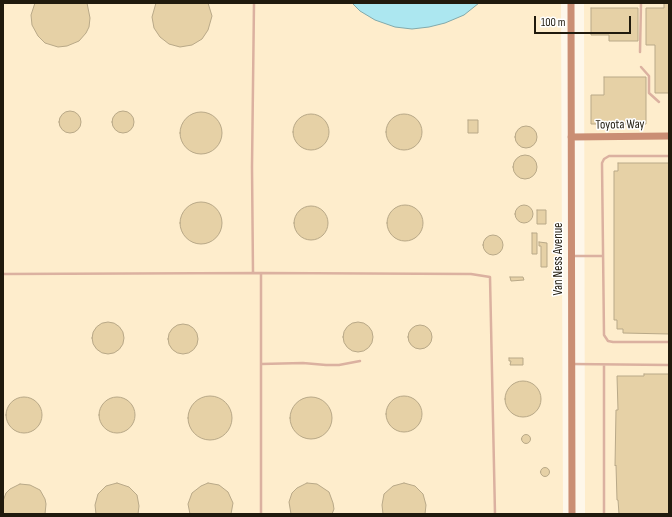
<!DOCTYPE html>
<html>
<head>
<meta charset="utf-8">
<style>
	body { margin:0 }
	#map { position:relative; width:672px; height:517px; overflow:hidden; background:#fef7ea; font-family:"Sofia Sans Condensed",sans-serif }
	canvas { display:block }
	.frame { position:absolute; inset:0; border:4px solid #201a0d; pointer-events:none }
	.scale { position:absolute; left:534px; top:16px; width:97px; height:18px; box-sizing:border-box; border:2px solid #201a0d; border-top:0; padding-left:5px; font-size:12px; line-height:14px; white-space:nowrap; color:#201a0d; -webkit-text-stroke:3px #fff; paint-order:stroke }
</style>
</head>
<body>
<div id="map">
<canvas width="672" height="517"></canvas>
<div class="frame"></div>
<div class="scale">100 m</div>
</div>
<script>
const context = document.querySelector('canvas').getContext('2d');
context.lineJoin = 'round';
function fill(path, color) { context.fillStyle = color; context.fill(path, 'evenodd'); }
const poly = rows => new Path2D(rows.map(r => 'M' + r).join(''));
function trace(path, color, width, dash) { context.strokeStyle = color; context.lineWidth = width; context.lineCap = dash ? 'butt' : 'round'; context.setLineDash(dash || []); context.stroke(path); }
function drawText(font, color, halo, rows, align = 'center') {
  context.font = font + ' "Sofia Sans Condensed",sans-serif'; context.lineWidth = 3; context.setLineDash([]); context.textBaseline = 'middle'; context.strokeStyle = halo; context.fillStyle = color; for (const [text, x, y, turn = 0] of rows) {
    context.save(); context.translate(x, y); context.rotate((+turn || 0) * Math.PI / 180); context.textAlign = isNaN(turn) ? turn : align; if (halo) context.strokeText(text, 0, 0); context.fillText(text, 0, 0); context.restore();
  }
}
fill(poly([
	[3,3,561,3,563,514,3,514],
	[584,3,669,3,669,514,585,514]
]), '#feedcc');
const water = poly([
	[352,3,479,3,464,15,445,23,429,27,412,29,395,27,375,20,360,11,352,3]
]);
fill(water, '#ace7f0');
trace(water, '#82aaac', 1);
const building = poly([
	[35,3,87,3,90,18,89,27,86,33,79,41,67,46,58,47,45,43,38,36,32,25,31,15,35,3],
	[156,3,208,3,212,16,208,30,202,39,192,45,180,47,169,44,160,37,154,28,152,17,156,3],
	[664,3,669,3,669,93,655,93,655,45,646,45,646,8,664,8,664,3],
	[591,8,638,8,638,41,609,41,609,35,591,35,591,8],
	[604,77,646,77,646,124,591,124,591,95,604,95,604,77],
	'112 122a11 11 0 1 1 22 0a11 11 0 1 1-22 0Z',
	'59 122a11 11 0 1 1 22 0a11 11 0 1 1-22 0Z',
	'180 133a21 21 0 1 1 42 0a21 21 0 1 1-42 0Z',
	'386 132a18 18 0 1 1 36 0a18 18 0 1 1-36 0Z',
	'293 132a18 18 0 1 1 36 0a18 18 0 1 1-36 0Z',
	[468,120,478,120,478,133,468,133,468,120],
	'515 137a11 11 0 1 1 22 0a11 11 0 1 1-22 0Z',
	'513 167a12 12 0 1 1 24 0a12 12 0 1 1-24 0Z',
	[618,163,669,163,669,334,623,333,623,329,617,329,617,320,614,320,614,171,618,171,618,163],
	'180 223a21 21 0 1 1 42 0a21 21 0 1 1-42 0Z',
	'387 223a18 18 0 1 1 36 0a18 18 0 1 1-36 0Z',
	'515 214a9 9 0 1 1 18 0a9 9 0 1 1-18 0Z',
	'294 223a17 17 0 1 1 34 0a17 17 0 1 1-34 0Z',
	[537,210,546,210,546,224,537,224,537,210],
	[532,233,537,233,537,254,532,254,532,233],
	'483 245a10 10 0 1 1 20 0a10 10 0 1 1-20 0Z',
	[539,242,547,243,547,267,541,267,541,246,539,246,539,242],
	[510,277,523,277,524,280,511,281,510,277],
	'92 338a16 16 0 1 1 32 0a16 16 0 1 1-32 0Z',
	'343 337a15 15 0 1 1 30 0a15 15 0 1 1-30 0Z',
	'168 339a15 15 0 1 1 30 0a15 15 0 1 1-30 0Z',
	'408 337a12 12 0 1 1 24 0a12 12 0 1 1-24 0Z',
	[509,358,523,358,523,365,510,365,511,361,509,361,509,358],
	[644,374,669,374,669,514,619,514,618,500,617,500,616,465,615,466,616,410,618,410,617,376,644,376,644,374],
	'505 399a18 18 0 1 1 36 0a18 18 0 1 1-36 0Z',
	'188 418a22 22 0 1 1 44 0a22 22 0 1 1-44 0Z',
	'386 414a18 18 0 1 1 36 0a18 18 0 1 1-36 0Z',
	'290 418a21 21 0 1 1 42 0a21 21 0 1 1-42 0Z',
	'6 415a18 18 0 1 1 36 0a18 18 0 1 1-36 0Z',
	'99 415a18 18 0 1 1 36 0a18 18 0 1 1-36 0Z',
	'521.5 439a4.5 4.5 0 1 1 9 0a4.5 4.5 0 1 1-9 0Z',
	'540.5 472a4.5 4.5 0 1 1 9 0a4.5 4.5 0 1 1-9 0Z',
	[117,483,129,487,137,495,139,506,138,514,96,514,95,505,98,494,106,486,117,483],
	[208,483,219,485,228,492,233,503,231,514,190,514,188,504,192,493,201,486,208,483],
	[307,483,317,484,329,492,333,503,334,509,332,514,291,514,289,502,292,493,297,488,307,483],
	[404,483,415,486,423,494,426,505,425,514,383,514,382,505,384,494,393,486,404,483],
	[20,484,30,485,40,490,45,499,46,504,45,514,3,514,3,501,6,493,10,489,20,484]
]);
fill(building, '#e6d1a6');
trace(building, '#b9a988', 1);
trace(poly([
	[640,52,641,3],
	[641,67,649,76,649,93,659,102],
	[669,156,609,156,604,159,602,163,604,335,608,341,613,342,669,342],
	[572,256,603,256],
	[253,273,252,167,254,3],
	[261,273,471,274,490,277,495,514],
	[3,274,261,273,261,514],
	[261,364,303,363,326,365,339,365,360,361],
	[572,364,669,365],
	[604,365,604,514]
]), '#dbb1a0', 2.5);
trace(poly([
	[571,3,572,514],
	[571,137,669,136]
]), '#ca8e74', 7);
drawText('13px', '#201a0d', '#fff', [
	["Toyota Way",620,125,-1],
	["Van Ness Avenue",559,259,-90]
]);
</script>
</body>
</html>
